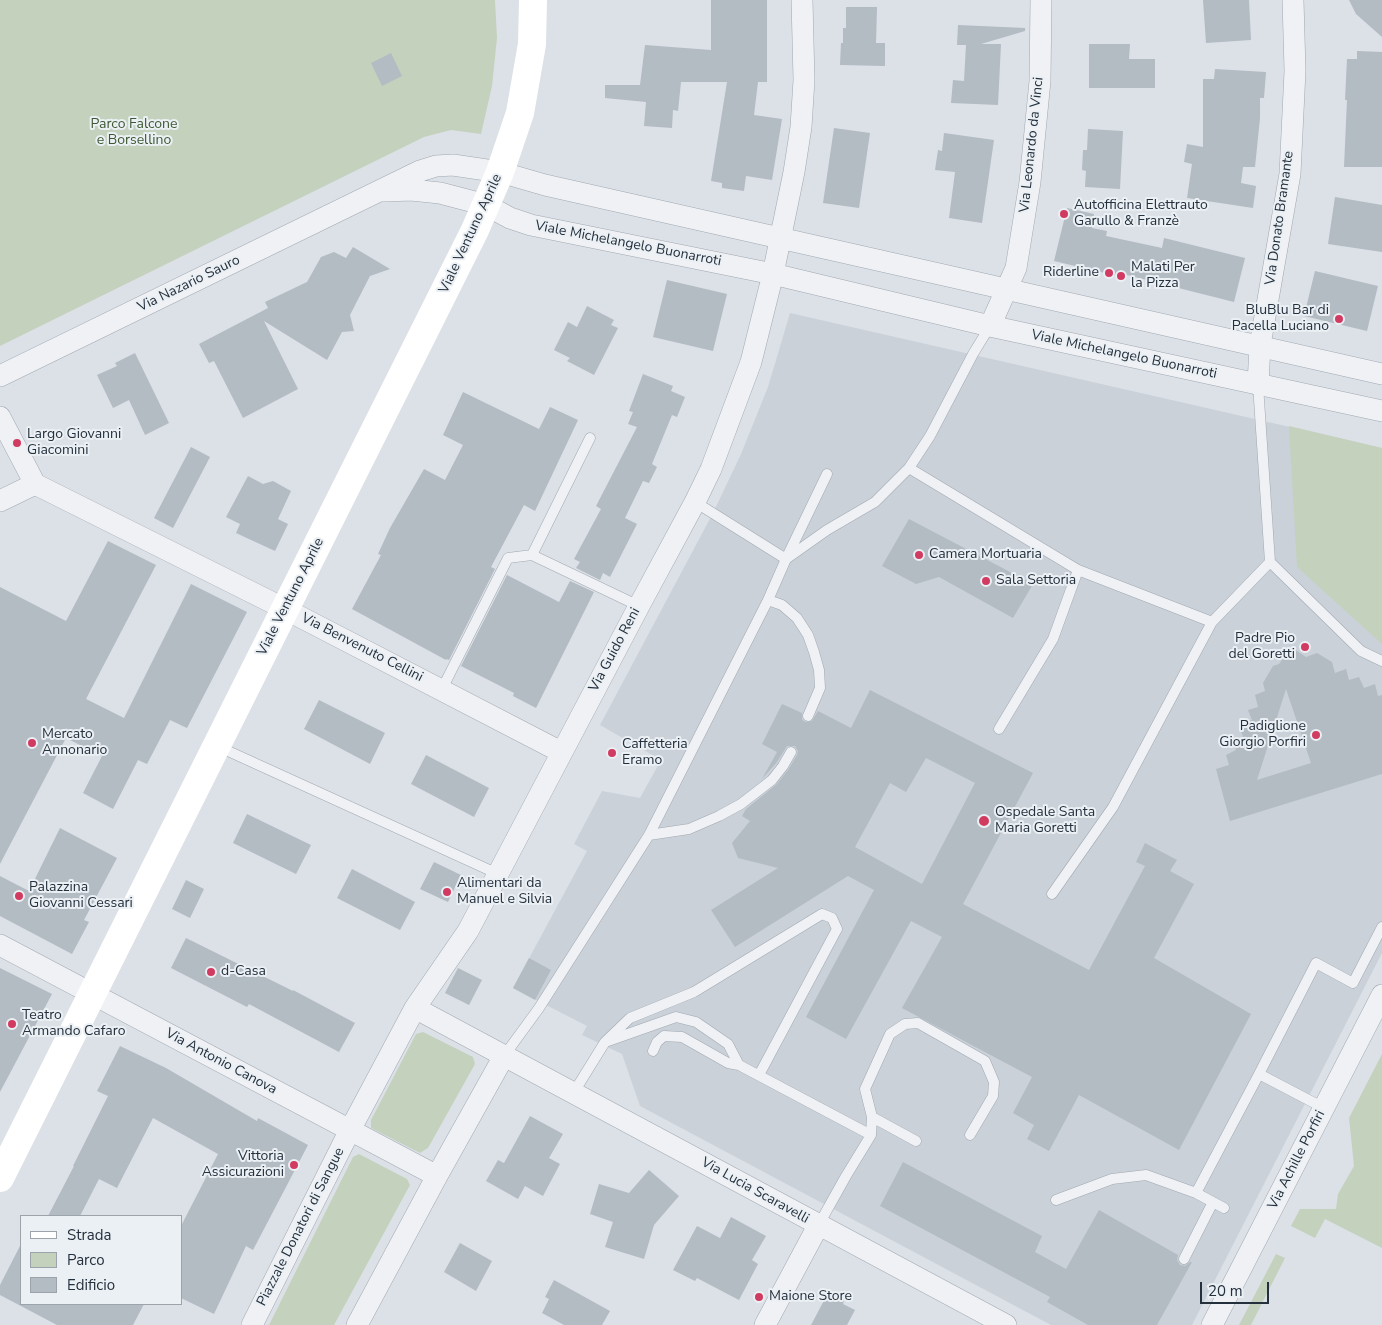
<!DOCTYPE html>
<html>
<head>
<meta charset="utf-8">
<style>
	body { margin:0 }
	#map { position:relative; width:1382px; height:1325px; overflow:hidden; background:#dce1e7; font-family:"Nunito Sans",sans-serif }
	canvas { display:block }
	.legend { position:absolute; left:20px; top:1215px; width:162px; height:90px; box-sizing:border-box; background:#ebf0f4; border:1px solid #9ca3ab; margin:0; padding:6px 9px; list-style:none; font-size:15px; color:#25303d }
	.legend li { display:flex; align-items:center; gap:10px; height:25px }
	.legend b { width:25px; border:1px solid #9ca3ab }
	.scale { position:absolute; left:1200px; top:1282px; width:69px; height:22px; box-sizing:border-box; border:2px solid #25303d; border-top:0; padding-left:6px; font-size:15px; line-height:18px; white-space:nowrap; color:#25303d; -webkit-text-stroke:4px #ebf0f4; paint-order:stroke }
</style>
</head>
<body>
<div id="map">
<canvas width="1382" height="1325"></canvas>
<ul class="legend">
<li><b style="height:6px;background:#fff"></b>Strada</li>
<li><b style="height:14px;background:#c4d1bd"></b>Parco</li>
<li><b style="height:14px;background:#b3bbc3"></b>Edificio</li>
</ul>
<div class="scale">20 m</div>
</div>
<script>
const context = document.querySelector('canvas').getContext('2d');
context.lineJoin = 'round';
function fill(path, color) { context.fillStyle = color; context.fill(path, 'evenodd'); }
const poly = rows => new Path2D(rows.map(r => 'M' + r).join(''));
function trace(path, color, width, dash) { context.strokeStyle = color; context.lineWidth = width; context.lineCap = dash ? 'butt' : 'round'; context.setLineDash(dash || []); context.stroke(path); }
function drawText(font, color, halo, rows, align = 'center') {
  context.font = font + ' "Nunito Sans",sans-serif'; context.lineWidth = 4; context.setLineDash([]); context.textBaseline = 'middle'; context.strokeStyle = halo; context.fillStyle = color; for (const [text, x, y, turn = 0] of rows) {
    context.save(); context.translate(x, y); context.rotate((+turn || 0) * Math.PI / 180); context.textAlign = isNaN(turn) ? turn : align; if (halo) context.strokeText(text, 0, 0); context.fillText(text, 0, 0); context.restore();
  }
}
fill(poly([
	[790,313,1382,448,1382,953,1192,1325,1051,1325,640,1106,622,1054,582,1035,587,1026,513,988,587,851,574,844,602,791,640,798,661,760,600,725,713,513,741,454,768,387]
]), '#cad1d9');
fill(poly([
	[0,0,495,0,497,38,492,86,481,134,451,130,424,137,0,346],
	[1289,426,1382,448,1382,644,1297,567],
	[423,1032,473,1057,475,1064,428,1148,420,1153,371,1128,371,1120,416,1034],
	[1382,1054,1382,1248,1325,1219,1315,1238,1291,1226,1300,1209,1336,1209,1338,1194,1354,1166,1349,1118],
	[359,1154,407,1179,410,1185,334,1325,269,1325,353,1157],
	[1276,1254,1285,1258,1251,1325,1239,1325]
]), '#c4d1bd');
fill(poly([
	[711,0,767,0,767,82,758,82,754,115,782,119,772,180,746,176,744,191,722,188,722,183,711,181,727,82,681,82,678,111,673,110,672,128,644,126,646,102,605,98,605,85,640,85,645,45,711,50],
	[1203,0,1249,0,1251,40,1206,43],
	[1349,0,1382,0,1382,37,1356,14],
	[846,7,877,7,876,43,885,43,885,66,840,65,841,43,843,43,843,28,846,28],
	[958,25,1025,28,1025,31,981,44,1001,44,998,105,951,103,953,80,964,81,966,45,957,45],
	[1089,44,1130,44,1129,59,1155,59,1155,88,1089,88],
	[1357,51,1382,52,1382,167,1344,167,1347,100,1345,100,1347,59,1357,59],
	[391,53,402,76,382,86,371,63],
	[1215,69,1266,72,1264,98,1260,98,1260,118,1255,167,1243,167,1241,183,1256,186,1253,208,1187,198,1192,164,1184,162,1187,144,1203,147,1203,79,1214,79],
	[834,128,870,133,859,208,823,203],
	[1088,129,1123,131,1120,189,1085,187,1086,171,1082,170,1083,150,1087,150],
	[944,133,994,140,982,223,949,218,955,172,935,170,938,150,942,151],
	[1335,197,1382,205,1382,252,1328,244],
	[1067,208,1094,214,1092,228,1107,231,1106,236,1162,248,1164,238,1245,258,1234,302,1127,275,1126,278,1054,261],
	[353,247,390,269,370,276,350,315,354,331,342,332,327,360,264,321,298,389,243,418,214,361,209,363,199,344,268,308,265,302,307,282,321,257,334,252,346,258],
	[1315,271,1378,286,1367,331,1304,316],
	[667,280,727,294,713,351,653,337],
	[587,306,614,320,611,325,618,328,594,375,567,361,570,358,554,350,568,322,577,327],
	[135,353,169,423,145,435,129,400,113,408,97,375,117,366,115,363],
	[643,374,673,386,671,391,685,397,677,417,672,415,652,464,657,467,649,483,643,481,625,518,637,524,610,577,603,573,600,580,576,568,580,562,574,559,601,509,596,506,637,427,628,424,633,412,629,411],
	[463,392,539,429,550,407,578,420,535,511,524,505,491,567,495,569,449,660,446,659,446,660,352,609,381,555,378,554,390,528,424,469,445,480,463,445,443,435],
	[191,447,210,457,173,528,154,518],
	[248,476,263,484,273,481,291,491,278,519,288,524,275,551,236,533,240,524,226,517],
	[909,519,1033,584,1013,618,939,577,916,584,882,566],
	[108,541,156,565,86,699,124,718,191,584,247,612,187,728,170,720,147,764,138,760,113,809,83,793,102,756,66,738,0,864,0,587,66,621],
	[507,575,559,602,570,581,594,592,536,708,513,696,514,693,461,666],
	[1291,647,1306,657,1317,653,1332,662,1335,673,1346,669,1349,680,1359,677,1364,688,1375,684,1378,696,1382,695,1382,774,1230,821,1216,769,1229,765,1226,755,1236,750,1233,741,1243,737,1239,725,1252,720,1248,710,1258,707,1255,695,1265,691,1263,683,1273,666,1279,664],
	[1286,689,1311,763,1257,780,1273,730],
	[870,690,1033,773,963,904,1089,970,1145,866,1136,862,1145,843,1177,860,1170,871,1194,884,1154,958,1251,1014,1179,1150,1079,1095,1049,1151,1027,1139,1034,1125,1013,1113,1032,1077,902,1008,942,937,911,921,846,1039,806,1017,874,890,848,876,735,947,711,910,778,868,738,858,732,843,750,821,742,816,746,809,777,784,788,770,797,755,798,751,795,746,787,746,777,762,762,779,777,752,762,744,782,704,802,713,802,720,806,722,812,721,818,711,851,728],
	[926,758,975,783,922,884,855,847,890,783,906,792],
	[319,700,385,733,370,764,304,729],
	[426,755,489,788,474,817,411,784],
	[247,814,311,845,296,874,233,843],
	[60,828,117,858,84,920,89,922,72,954,0,916,0,876,29,891],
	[434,862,461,875,448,902,420,889],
	[352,869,415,902,400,930,337,898],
	[186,880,204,889,190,918,172,909],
	[186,938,293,991,293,990,355,1023,339,1052,249,1004,247,1007,171,968],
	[529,958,551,970,535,1000,513,988],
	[0,968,52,994,0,1092],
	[458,968,482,980,469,1005,445,993],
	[120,1046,166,1068,257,1121,258,1118,308,1145,253,1250,246,1246,214,1314,181,1298,181,1226,218,1154,153,1118,117,1188,99,1179,80,1216,48,1216,74,1166,73,1166,108,1096,97,1091],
	[530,1116,563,1134,549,1158,560,1164,543,1196,525,1186,518,1199,486,1181,498,1160,504,1163],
	[903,1162,1042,1236,1035,1252,1066,1269,1099,1210,1178,1255,1177,1260,1180,1265,1185,1266,1190,1262,1192,1262,1157,1325,1088,1325,1047,1302,1050,1297,880,1206],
	[649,1170,679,1196,654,1225,644,1259,605,1247,613,1222,590,1214,599,1184,629,1193],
	[731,1217,766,1236,752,1260,758,1264,739,1300,697,1278,695,1281,673,1270,697,1226,720,1238],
	[460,1243,492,1261,476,1291,444,1272],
	[21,1244,21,1304,144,1304,133,1325,57,1325,0,1295,0,1285],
	[554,1280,610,1311,602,1325,564,1325,542,1313,549,1299,545,1297],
	[828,1293,844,1301,843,1304,855,1310,847,1325,811,1325]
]), '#b3bbc3');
const service = poly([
	[1258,385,1270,562,1361,651,1382,661],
	[909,468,1078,570,1212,622,1270,562],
	[695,502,786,559,827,474],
	[532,555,639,606],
	[768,600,782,605,797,618,808,635,814,652,819,670,820,688,808,716],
	[442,689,508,558,532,555,590,438],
	[999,729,1053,639,1078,570],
	[217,746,498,874],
	[649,835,689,829,719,816,741,804,772,780,783,766,791,752],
	[1052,894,1113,807,1212,622],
	[608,1041,676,1017,696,1022,728,1044,739,1065,871,1135,846,1176,818,1226],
	[653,1051,657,1042,664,1036,682,1037,728,1063,739,1065],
	[504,1056,539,1008,649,835,768,600,786,559,827,530,875,502,909,468,930,436,973,354,990,326],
	[574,1092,605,1042,630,1018,694,992,822,914,832,918,837,929,759,1075],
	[1324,1108,1259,1074,1316,963,1353,983,1382,927],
	[872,1117,916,1141],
	[871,1135,872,1117,865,1089,890,1034,905,1024,918,1023,985,1061,994,1082,993,1096,970,1135],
	[1196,1193,1259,1074],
	[1056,1200,1112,1179,1146,1175,1196,1193,1224,1208],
	[1184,1259,1213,1202]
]);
const minor = poly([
	[386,191,411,190,440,193,486,205,510,218,531,225,773,274,990,326,1382,411],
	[990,326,1016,268,1030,182,1040,81,1041,0],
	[0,376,420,171,436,166,453,165,500,172,545,185,1382,374],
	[1258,385,1260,345,1290,174,1295,71,1293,0],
	[0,417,35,484],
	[35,484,285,609,561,752],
	[0,501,35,484],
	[0,945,437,1176],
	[415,1008,1006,1325],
	[252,1325,350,1130,415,1008,468,931,639,606,695,502,711,469,751,362,773,274,794,172,801,127,804,80,802,0],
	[357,1325,437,1176,504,1056],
	[765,1325,818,1226],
	[1212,1325,1382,995]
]);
trace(service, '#a1a8b1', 11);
trace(minor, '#a1a8b1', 22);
trace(service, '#eff1f5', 10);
trace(minor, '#eff1f5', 21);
trace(poly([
	[0,1178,475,230,500,172,520,113,532,44,533,0]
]), '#fff', 28);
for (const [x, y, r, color] of [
	[1064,214,5,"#d13b61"],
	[1109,273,5,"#d13b61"],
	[1121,276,5,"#d13b61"],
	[1339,319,5,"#d13b61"],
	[17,443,5,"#d13b61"],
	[919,555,5,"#d13b61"],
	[986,581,5,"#d13b61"],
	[1305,647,5,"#d13b61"],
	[1316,735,5,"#d13b61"],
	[32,743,5,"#d13b61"],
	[612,753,5,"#d13b61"],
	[984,821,6,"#d13b61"],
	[447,892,5,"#d13b61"],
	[19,896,5,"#d13b61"],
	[211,972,5,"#d13b61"],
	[12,1024,5,"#d13b61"],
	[294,1165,5,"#d13b61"],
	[759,1297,5,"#d13b61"]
]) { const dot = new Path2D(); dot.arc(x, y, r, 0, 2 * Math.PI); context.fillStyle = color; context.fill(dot); trace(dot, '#ebf0f4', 2); }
drawText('14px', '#3e5932', '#ebf0f4', [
	["Parco Falcone",134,125],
	["e Borsellino",134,141]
]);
drawText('14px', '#25303d', '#ebf0f4', [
	["Via Leonardo da Vinci",1032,145,-84],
	["Via Donato Bramante",1280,218,-82],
	["Viale Ventuno Aprile",471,234,-65],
	["Viale Michelangelo Buonarroti",628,244,11],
	["Via Nazario Sauro",189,284,-26],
	["Viale Michelangelo Buonarroti",1124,355,12],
	["Viale Ventuno Aprile",291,597,-63],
	["Via Benvenuto Cellini",362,648,27],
	["Via Guido Reni",615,650,-62],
	["Via Antonio Canova",221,1062,28],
	["Via Achille Porfiri",1297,1160,-63],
	["Via Lucia Scaravelli",755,1191,29],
	["Piazzale Donatori di Sangue",301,1227,-63]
]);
drawText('14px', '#25303d', '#ebf0f4', [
	["Autofficina Elettrauto",1074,206],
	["Garullo & Franzè",1074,222],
	["Malati Per",1131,268],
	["la Pizza",1131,284],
	["Riderline",1099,273,"right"],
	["BluBlu Bar di",1329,311,"right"],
	["Pacella Luciano",1329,327,"right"],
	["Largo Giovanni",27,435],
	["Giacomini",27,451],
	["Camera Mortuaria",929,555],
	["Sala Settoria",996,581],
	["Padre Pio",1295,639,"right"],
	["del Goretti",1295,655,"right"],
	["Padiglione",1306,727,"right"],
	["Giorgio Porfiri",1306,743,"right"],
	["Mercato",42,735],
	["Annonario",42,751],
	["Caffetteria",622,745],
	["Eramo",622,761],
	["Ospedale Santa",995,813],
	["Maria Goretti",995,829],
	["Alimentari da",457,884],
	["Manuel e Silvia",457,900],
	["Palazzina",29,888],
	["Giovanni Cessari",29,904],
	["d-Casa",221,972],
	["Teatro",22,1016],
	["Armando Cafaro",22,1032],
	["Vittoria",284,1157,"right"],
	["Assicurazioni",284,1173,"right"],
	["Maione Store",769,1297]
], 'left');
</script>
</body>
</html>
